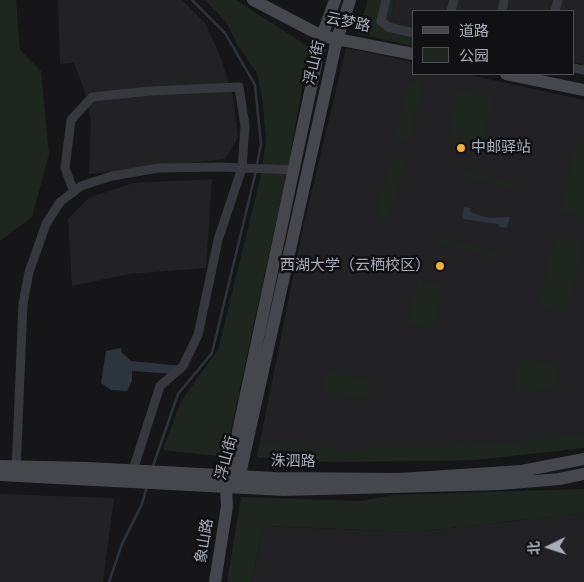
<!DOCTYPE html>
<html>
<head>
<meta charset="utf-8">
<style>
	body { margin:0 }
	#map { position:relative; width:584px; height:582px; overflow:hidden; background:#161618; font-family:"DejaVu Sans","Noto Sans SC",sans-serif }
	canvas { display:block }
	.legend { position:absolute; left:412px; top:10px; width:162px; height:65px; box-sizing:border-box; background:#111113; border:1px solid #4d4f55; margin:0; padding:6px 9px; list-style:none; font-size:15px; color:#a8adb8 }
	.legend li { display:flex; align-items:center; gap:10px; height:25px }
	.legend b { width:25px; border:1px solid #4d4f55 }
	.north { position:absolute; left:524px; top:522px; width:50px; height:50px; -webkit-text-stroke:4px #111113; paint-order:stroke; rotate:266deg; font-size:14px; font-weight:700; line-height:20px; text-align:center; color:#a8adb8 }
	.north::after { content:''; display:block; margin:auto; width:18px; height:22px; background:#a8adb8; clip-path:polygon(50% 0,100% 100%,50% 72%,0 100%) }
</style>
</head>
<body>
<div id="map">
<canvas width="584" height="582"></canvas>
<ul class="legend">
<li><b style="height:6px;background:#45474d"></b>道路</li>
<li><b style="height:14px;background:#1e261f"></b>公园</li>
</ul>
<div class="north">北</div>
</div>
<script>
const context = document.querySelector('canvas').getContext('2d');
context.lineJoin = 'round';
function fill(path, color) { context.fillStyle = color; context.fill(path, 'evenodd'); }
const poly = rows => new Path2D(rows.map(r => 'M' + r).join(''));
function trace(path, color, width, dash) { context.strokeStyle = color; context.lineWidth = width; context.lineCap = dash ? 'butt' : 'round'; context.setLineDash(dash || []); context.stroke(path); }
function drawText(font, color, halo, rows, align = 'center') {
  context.font = font + ' "DejaVu Sans","Noto Sans SC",sans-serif'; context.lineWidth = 5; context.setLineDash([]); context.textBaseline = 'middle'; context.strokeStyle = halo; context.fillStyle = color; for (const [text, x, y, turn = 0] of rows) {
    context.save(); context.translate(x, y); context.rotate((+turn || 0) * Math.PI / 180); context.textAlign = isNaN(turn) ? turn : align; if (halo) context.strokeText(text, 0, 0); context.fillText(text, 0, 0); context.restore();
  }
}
fill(poly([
	[58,0,182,0,206,24,221,58,233,97,238,138,225,159,89,174,91,119,84,89,74,63,60,64],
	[395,0,584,0,584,65,573,62,573,11,413,11,413,26,390,20],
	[346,48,413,62,413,74,465,74,584,100,584,448,474,460,332,462,257,457,302,232],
	[212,179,206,268,129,274,72,286,68,219,89,198,133,183],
	[0,494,114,498,103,582,0,582],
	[584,513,584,582,252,582,263,526,414,532]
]), '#222225');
fill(poly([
	[0,0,16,0,20,50,41,71,49,154,32,217,0,241],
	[205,0,236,0,309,47,289,162,225,457,163,450,181,401,218,350,261,175,266,141,263,105,257,73,238,46,226,22],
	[368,0,395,0,390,20,413,26,413,46,358,34],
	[417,81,423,84,410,135,408,142,401,142,396,134,408,85],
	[459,90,493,98,482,143,448,134],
	[577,142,584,144,584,218,560,212],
	[399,158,405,161,391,211,389,218,382,219,377,211,390,162],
	[459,169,516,184,515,190,458,174],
	[556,236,584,242,566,314,538,307],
	[440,238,497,252,496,258,439,243],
	[418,280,443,286,433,329,407,323],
	[520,357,559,368,555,389,513,393],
	[328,371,371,382,366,400,323,390],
	[584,434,584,448,474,460,332,462,257,457,260,444,344,449,491,445],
	[584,489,584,513,414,532,263,526,252,582,227,582,241,497,360,501,394,495]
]), '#1e261f');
fill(poly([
	[464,207,470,208,470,212,488,218,510,217,507,228,500,227,498,224,464,219,462,216],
	[121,348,121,352,131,361,183,366,175,374,132,371,132,381,127,391,111,390,101,383,106,351]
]), '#2c353c');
trace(poly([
	[192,0,225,33,255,85,261,144,257,165],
	[153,466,178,394,212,353,256,171],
	[109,582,122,544,142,504,147,486]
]), '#2c353c', 2.5);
trace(poly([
	[386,0,381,21,388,27,413,33],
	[451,11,454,0],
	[502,11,504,0],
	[555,11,558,0],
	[573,68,584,70],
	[74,192,65,168,71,120,92,97,150,91,239,87,245,126,242,168,218,240,198,335,183,366,160,386,133,470],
	[16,471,23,304,29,272,46,224,60,202,81,186,112,176,159,168,221,167,294,170]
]), '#37383d', 9);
trace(poly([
	[253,0,322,36,413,54],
	[506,74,584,90],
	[0,466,88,468,275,478,399,479,522,471,584,459],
	[0,475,284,490,500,484,559,479,584,474],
	[238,483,337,39,350,0],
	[215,582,227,506,226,488,322,36,335,0]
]), '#45474d', 12);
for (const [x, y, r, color] of [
	[461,148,5,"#f2b134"],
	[440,266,5,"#f2b134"]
]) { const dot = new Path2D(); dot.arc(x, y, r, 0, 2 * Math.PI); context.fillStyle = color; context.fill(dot); trace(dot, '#111113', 2); }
drawText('15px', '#a8adb8', '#111113', [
	["云梦路",348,23,12],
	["浮山街",315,63,-77],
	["浮山街",227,458,-75],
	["洙泗路",293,462,1],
	["象山路",205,541,-81]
]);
drawText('15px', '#a8adb8', '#111113', [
	["中邮驿站",471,148],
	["西湖大学（云栖校区）",430,266,"right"]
], 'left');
</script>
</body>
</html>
